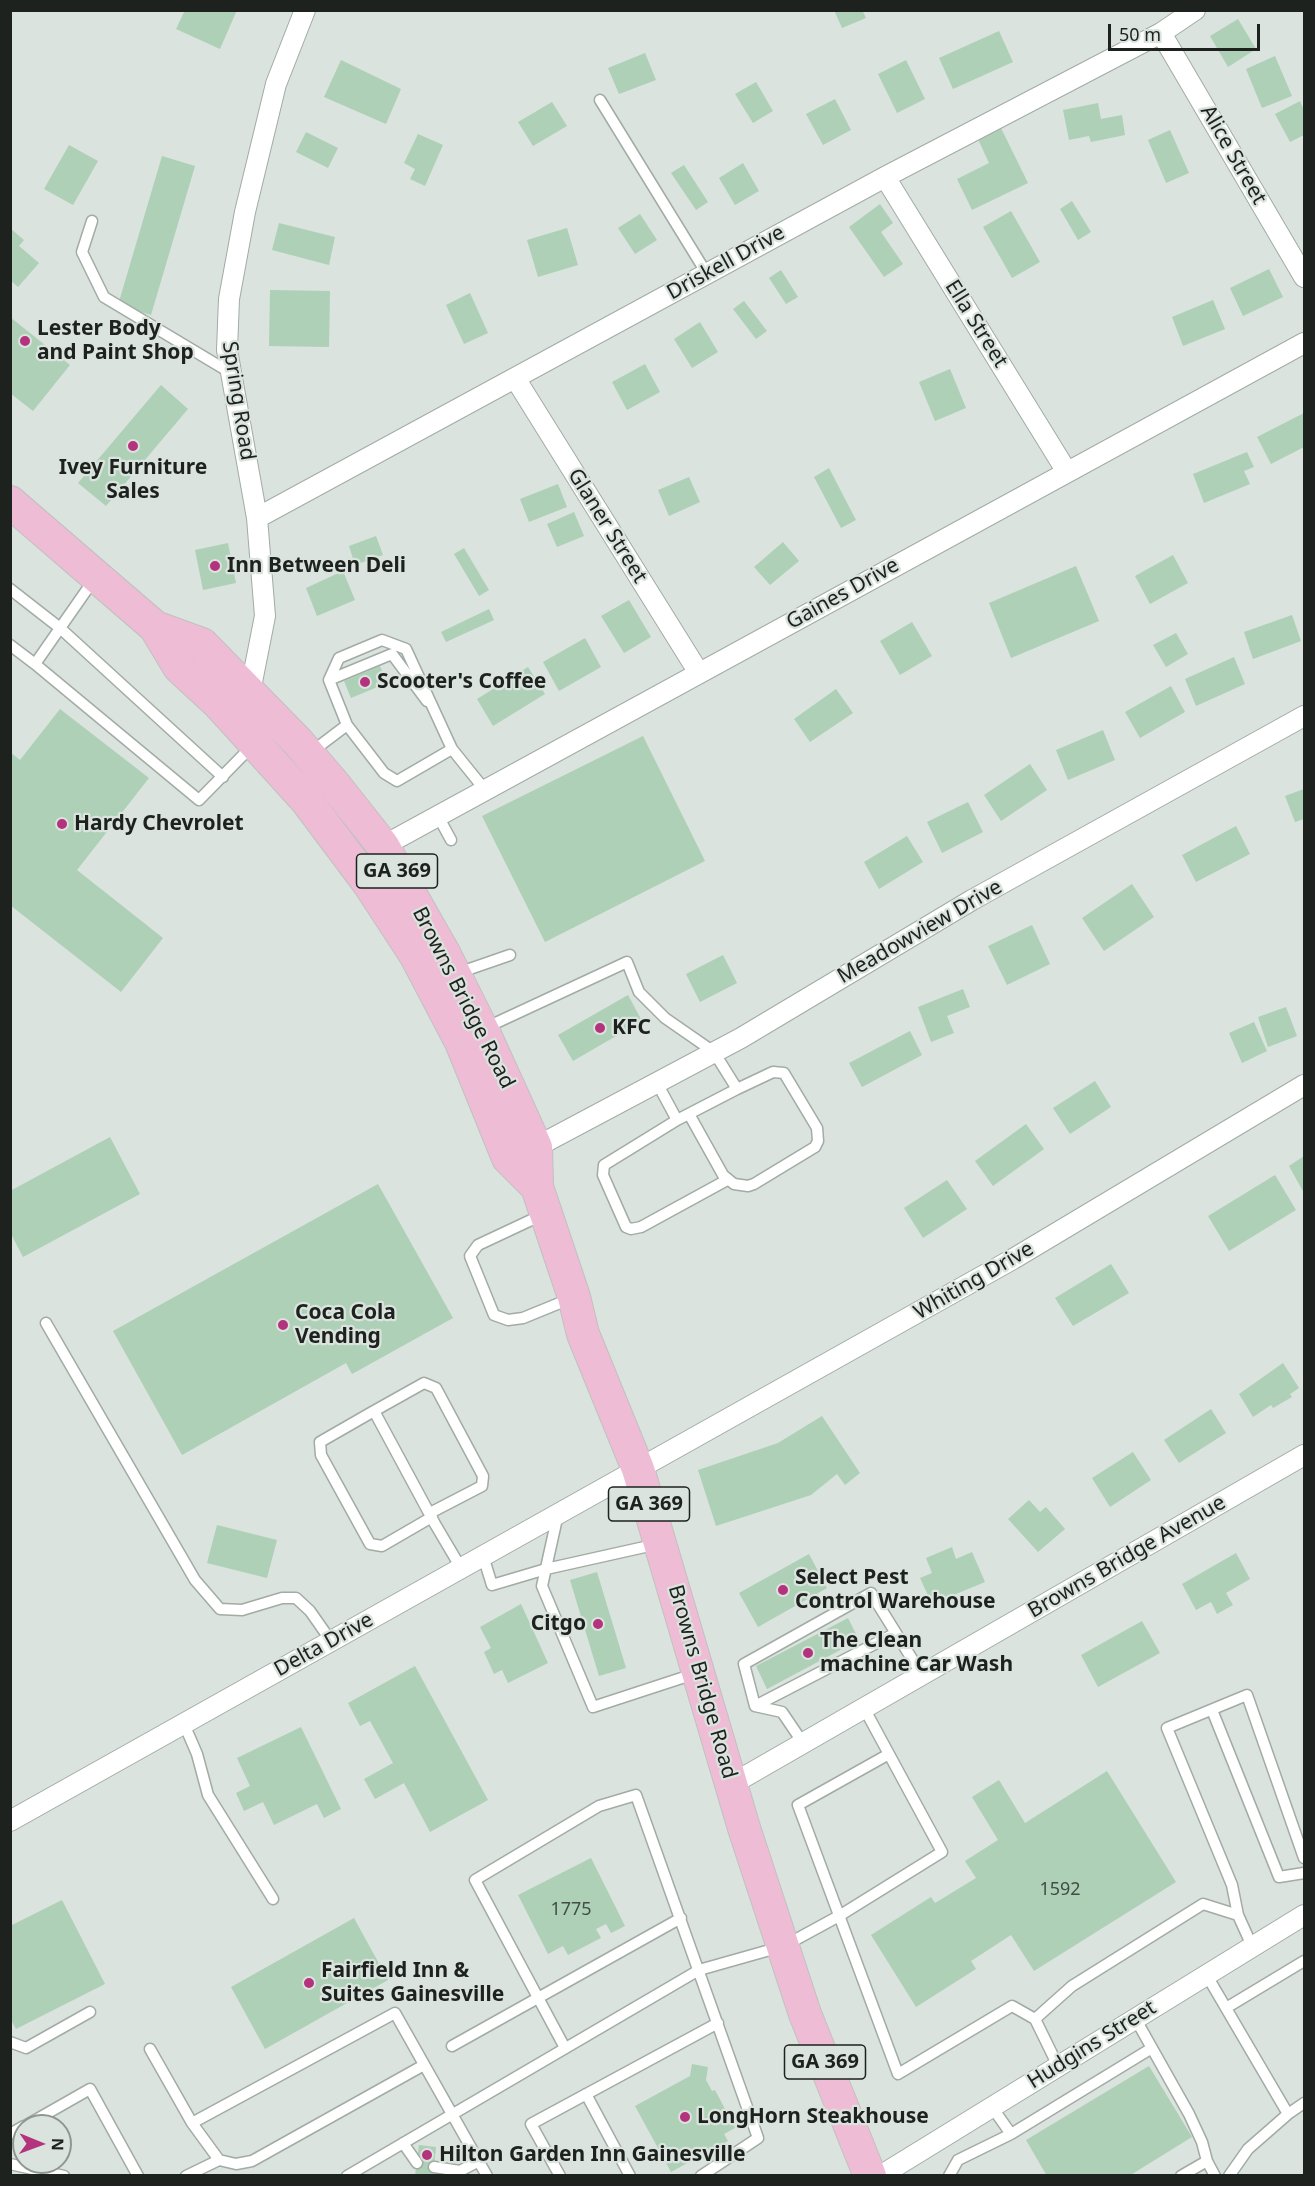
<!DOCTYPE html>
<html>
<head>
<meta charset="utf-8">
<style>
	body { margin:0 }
	#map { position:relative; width:1315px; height:2186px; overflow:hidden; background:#dae3dd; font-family:"Noto Sans",sans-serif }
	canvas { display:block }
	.frame { position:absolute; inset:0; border:12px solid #1e221f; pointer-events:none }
	.north { position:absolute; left:12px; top:2114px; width:60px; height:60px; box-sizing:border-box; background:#dae3dd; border:2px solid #8f9691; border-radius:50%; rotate:91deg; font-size:16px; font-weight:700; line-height:24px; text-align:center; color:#1e221f }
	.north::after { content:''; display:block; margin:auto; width:21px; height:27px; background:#b4337d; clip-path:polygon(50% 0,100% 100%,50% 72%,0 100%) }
	.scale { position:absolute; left:1108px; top:24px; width:152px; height:27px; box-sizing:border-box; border:3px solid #1e221f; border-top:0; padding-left:8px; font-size:18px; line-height:21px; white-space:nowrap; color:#1e221f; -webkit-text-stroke:4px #dae3dd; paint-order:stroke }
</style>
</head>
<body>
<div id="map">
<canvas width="1315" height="2186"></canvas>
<div class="frame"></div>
<div class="north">N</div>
<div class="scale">50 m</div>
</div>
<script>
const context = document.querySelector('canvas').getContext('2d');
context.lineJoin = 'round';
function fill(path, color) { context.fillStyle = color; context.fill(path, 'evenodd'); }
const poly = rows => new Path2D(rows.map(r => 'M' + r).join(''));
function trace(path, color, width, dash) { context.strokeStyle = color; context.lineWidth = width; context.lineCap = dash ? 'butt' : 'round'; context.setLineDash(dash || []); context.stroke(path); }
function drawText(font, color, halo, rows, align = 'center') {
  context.font = font + ' "Noto Sans",sans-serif'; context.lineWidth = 4.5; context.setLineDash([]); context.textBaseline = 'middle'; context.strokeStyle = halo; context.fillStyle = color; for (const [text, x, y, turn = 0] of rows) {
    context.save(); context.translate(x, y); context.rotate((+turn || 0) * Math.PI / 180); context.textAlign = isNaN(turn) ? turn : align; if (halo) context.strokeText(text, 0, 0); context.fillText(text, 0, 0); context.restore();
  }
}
fill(poly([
	[185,10,237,10,220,49,176,29],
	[834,10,862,10,866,18,842,28],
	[1238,19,1256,49,1228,67,1210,36],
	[999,31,1013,62,953,89,939,58],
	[645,53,656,80,619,94,608,68],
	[1275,56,1292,96,1262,108,1246,69],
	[341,60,401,89,386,124,324,97],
	[906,60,925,99,897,113,878,74],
	[756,82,773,111,753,123,735,94],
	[835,99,851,130,823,145,806,114],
	[1300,101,1304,110,1304,135,1290,142,1275,114],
	[552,102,567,126,533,146,518,122],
	[1098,103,1101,119,1122,115,1125,135,1091,142,1089,136,1069,140,1063,110],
	[1001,128,1028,183,972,210,957,179,989,163,978,139],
	[1170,130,1189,173,1166,183,1148,140],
	[306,132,338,148,328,168,296,152],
	[418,134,443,145,425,186,410,179,415,169,404,163],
	[69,145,98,161,73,205,44,189],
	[162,156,195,166,151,315,118,305],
	[743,163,759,191,735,205,719,178],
	[684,165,708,202,696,210,671,173],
	[1072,201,1091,232,1078,240,1060,209],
	[880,204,893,223,881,232,903,264,884,277,849,227],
	[1011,211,1040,262,1012,278,983,227],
	[640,214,657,240,635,254,618,228],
	[279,223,335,237,329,265,272,250],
	[10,228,24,240,19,246,39,263,18,287,10,280],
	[567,228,578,265,538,277,527,240],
	[1269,269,1283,297,1243,316,1230,288],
	[781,270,798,297,786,304,769,278],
	[270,290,330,291,329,347,269,346],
	[470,293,488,333,464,344,446,305],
	[1213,300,1225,329,1183,346,1172,317],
	[744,301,767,331,756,339,733,309],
	[10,317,70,365,33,411,10,393],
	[700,322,718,352,692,368,674,339],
	[645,364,660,392,627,410,612,382],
	[950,369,966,408,935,421,919,382],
	[161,385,188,409,106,506,78,483],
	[1304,413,1304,447,1271,464,1257,437],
	[1247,452,1254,467,1244,471,1250,484,1204,503,1193,474],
	[829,468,856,520,841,528,814,477],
	[689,477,700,502,669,516,658,490],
	[558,484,567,507,529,522,520,499],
	[574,512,584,536,557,547,547,524],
	[376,536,383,555,355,565,349,546],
	[783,542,799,561,770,585,754,567],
	[228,543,236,583,203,590,195,550],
	[464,548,489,590,479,596,454,554],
	[1173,555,1188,583,1150,604,1135,576],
	[1076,566,1099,621,1011,658,989,603],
	[343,571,355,600,317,616,306,588],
	[629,600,651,637,624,653,601,616],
	[489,609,494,620,446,642,441,632],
	[1292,615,1301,641,1253,659,1244,632],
	[912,622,932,656,900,675,880,641],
	[1176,633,1188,654,1166,667,1153,645],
	[585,638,601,667,559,691,543,662],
	[1234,657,1245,684,1196,706,1185,679],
	[380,666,387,683,351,698,344,681],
	[528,667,545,694,493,726,477,699],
	[1171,686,1185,712,1140,738,1125,712],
	[836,689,853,713,810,742,794,719],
	[60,709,149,778,77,870,163,938,121,992,10,905,10,752,20,760],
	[1103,730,1115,760,1068,780,1056,750],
	[643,736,705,861,545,942,482,816],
	[1030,764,1047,790,1001,821,984,795],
	[1304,789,1304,819,1295,822,1285,796],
	[968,802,983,832,942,853,927,822],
	[1236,826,1250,854,1196,882,1182,855],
	[907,836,923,862,879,889,864,862],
	[1132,884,1154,917,1104,951,1082,918],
	[1032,925,1050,964,1007,985,988,946],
	[723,955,737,983,700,1002,686,974],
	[963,989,970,1007,947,1016,954,1033,931,1042,918,1007],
	[628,995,642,1021,573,1061,558,1035],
	[1286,1007,1297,1036,1268,1047,1258,1017],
	[1254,1022,1267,1051,1242,1063,1229,1033],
	[910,1031,922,1055,862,1087,849,1063],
	[1095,1081,1111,1107,1070,1134,1053,1108],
	[1026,1124,1044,1149,993,1186,975,1161],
	[110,1137,140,1194,23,1257,10,1232,10,1191],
	[1304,1156,1304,1193,1289,1166],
	[1275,1175,1296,1210,1229,1251,1208,1216],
	[947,1180,967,1209,923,1238,904,1208],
	[378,1184,453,1318,352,1374,346,1363,182,1455,113,1331],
	[1111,1264,1129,1293,1073,1326,1055,1298],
	[1283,1363,1299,1388,1290,1394,1292,1397,1273,1408,1271,1405,1253,1417,1239,1394],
	[1211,1409,1226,1433,1179,1463,1164,1440],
	[822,1416,860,1473,845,1485,837,1474,811,1495,716,1526,698,1470,778,1443],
	[1133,1452,1151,1480,1110,1507,1092,1478],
	[1029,1500,1040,1512,1046,1507,1065,1529,1038,1552,1008,1519],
	[217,1525,277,1540,267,1578,207,1563],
	[952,1547,956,1559,972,1552,985,1582,932,1604,920,1578,932,1573,926,1558],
	[1236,1553,1250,1579,1226,1593,1233,1605,1217,1614,1211,1602,1196,1610,1182,1584],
	[809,1554,827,1588,758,1627,739,1593],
	[597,1572,626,1668,599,1676,570,1580],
	[521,1604,548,1663,508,1683,502,1670,494,1674,484,1652,491,1648,480,1627],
	[848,1618,859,1640,767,1689,756,1666],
	[1142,1621,1160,1653,1098,1687,1081,1655],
	[415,1666,488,1800,430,1832,404,1783,375,1799,364,1779,393,1763,370,1721,360,1726,348,1703],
	[301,1727,341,1809,324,1818,317,1804,274,1825,263,1802,244,1811,236,1793,250,1786,237,1758],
	[1107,1771,1176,1882,1034,1971,1011,1935,971,1961,976,1969,916,2007,871,1935,931,1897,935,1903,976,1878,965,1861,998,1840,972,1797,999,1780,1025,1823],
	[591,1858,625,1926,611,1933,606,1924,596,1929,601,1938,568,1955,563,1946,548,1954,518,1895],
	[62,1900,105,1984,16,2029,10,2018,10,1926],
	[354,1918,388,1980,265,2049,231,1987],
	[692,2064,708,2067,706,2080,712,2091,715,2090,735,2128,724,2134,728,2141,671,2172,635,2106,690,2076],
	[1149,2066,1192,2137,1129,2176,1047,2176,1026,2140],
	[419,2145,436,2147,433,2176,415,2176]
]), '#add0b7');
const lane = poly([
	[600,100,707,274],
	[92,221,82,252,104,297,231,373],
	[95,578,35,664,199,800,253,745],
	[10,589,60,628,223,777],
	[10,645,35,664],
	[329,680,392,654,427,701],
	[347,725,384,773,397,781,452,749],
	[310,753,347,725,329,680,339,658,382,640,406,649,452,749,485,790],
	[438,816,451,840],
	[458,973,510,955],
	[485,1028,627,962,639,992,665,1018,714,1052,737,1089,677,1120,657,1083],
	[689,1114,723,1175,734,1184,748,1186,754,1184,815,1147,818,1141,817,1128,784,1073,773,1072,737,1089],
	[677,1120,604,1165,603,1175,626,1227,631,1229,641,1227,727,1180],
	[544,1214,478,1245,470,1256,494,1315,508,1320,523,1318,572,1298],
	[46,1323,195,1580,220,1609,242,1610,282,1598,296,1598,310,1611,331,1641],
	[374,1411,320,1442,321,1455,370,1544,382,1546,432,1517],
	[430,1513,482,1486,483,1476,436,1388,424,1383,374,1411,435,1524,461,1568],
	[558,1514,542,1586,593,1707,697,1673],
	[483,1556,492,1585,546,1569,658,1544],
	[755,1706,896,1633],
	[1212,1710,1279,1877,1304,1873],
	[184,1724,197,1754,208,1795,273,1899],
	[803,1743,782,1712,755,1706,744,1664,871,1593,922,1675],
	[889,1754,798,1805,898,2074,1012,2006,1035,2019,1058,2066],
	[1238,1915,1232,1885,1167,1728,1247,1695,1304,1858],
	[1206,1974,1288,2114,1248,2149,1229,2176],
	[1226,2008,1304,1961],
	[1135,2018,1189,2114,1202,2142,1207,2161,1181,2176],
	[1035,2019,1072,1986,1203,1904,1238,1915,1252,1946],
	[10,2042,26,2048,90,2012],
	[452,2046,681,1918],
	[565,2048,475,1880,599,1806,636,1795,758,2138,701,2176],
	[150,2049,192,2123,395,2013,487,2176],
	[586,2094,630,2176],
	[1288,2114,1304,2103],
	[192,2123,219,2160,236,2164,252,2161,424,2065],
	[25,2126,90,2089,138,2176],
	[10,2134,24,2126],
	[1011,2134,1152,2048],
	[403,2143,417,2163],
	[1207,2161,1215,2176],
	[10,2164,64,2176],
	[434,2167,460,2171,479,2161],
	[186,2176,219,2160],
	[347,2176,699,1970,784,1946,839,1916,942,1852,864,1708],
	[560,2176,531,2124,718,2023],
	[949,2176,958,2160,1011,2134,992,2107]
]);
const street = poly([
	[1161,33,1304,277],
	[885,177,1067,472],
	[515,378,699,673],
	[257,518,885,177,1161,33,1195,10],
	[250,692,265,616,257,518,227,350,229,299,245,212,276,84,305,10],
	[383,846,1304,343],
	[536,1147,741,1038,972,900,1304,716],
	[732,1784,1304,1455],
	[10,1821,1013,1259,1304,1085],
	[880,2176,1304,1915]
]);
const primary = poly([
	[10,502,155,627,179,667,219,704,306,800,369,884,416,956,461,1042,508,1158,537,1187],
	[155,627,202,644,298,742,334,784,383,846,445,955,486,1037,536,1147,537,1187,574,1297,583,1334,638,1469,744,1828,805,2014,870,2176]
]);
trace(lane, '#a2aba4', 13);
trace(street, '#a2aba4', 22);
trace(primary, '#c0c1c0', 34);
trace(lane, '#fff', 10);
trace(street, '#fff', 20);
trace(primary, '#efbcd5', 32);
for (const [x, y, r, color] of [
	[25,341,6,"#b4337d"],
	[133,446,6,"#b4337d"],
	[215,566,6,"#b4337d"],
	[365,682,6,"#b4337d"],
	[62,824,6,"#b4337d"],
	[600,1028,6,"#b4337d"],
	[283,1325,6,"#b4337d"],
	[783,1590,6,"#b4337d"],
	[598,1624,6,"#b4337d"],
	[808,1653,6,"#b4337d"],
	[309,1983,6,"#b4337d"],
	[685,2117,6,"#b4337d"],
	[427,2155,6,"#b4337d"]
]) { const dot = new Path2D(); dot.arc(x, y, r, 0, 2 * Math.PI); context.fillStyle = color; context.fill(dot); trace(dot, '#dae3dd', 2); }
drawText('18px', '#424e45', null, [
	["1592",1060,1890],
	["1775",571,1910]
]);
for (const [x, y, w] of [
	[397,871,81],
	[649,1504,81],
	[825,2062,81]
]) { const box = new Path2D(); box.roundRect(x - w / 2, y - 17, w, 34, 4.5); context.fillStyle = '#dae3dd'; context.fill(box); trace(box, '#1e221f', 1.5); }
drawText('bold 20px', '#1e221f', null, [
	["GA 369",397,871],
	["GA 369",649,1504],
	["GA 369",825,2062]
]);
drawText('21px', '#1e221f', '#dae3dd', [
	["Alice Street",1233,155,60],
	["Driskell Drive",726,263,-29],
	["Ella Street",976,324,58],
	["Spring Road",238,401,81],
	["Glaner Street",607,526,58],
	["Gaines Drive",843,594,-29],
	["Meadowview Drive",920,932,-30],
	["Browns Bridge Road",463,998,63],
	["Whiting Drive",974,1281,-30],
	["Browns Bridge Avenue",1127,1557,-30],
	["Delta Drive",324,1645,-29],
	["Browns Bridge Road",702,1682,74],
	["Hudgins Street",1092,2045,-32]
]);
drawText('bold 21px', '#1e221f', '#dae3dd', [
	["Lester Body",37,329],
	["and Paint Shop",37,353],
	["Ivey Furniture",133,468,"center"],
	["Sales",133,492,"center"],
	["Inn Between Deli",227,566],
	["Scooter's Coffee",377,682],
	["Hardy Chevrolet",74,824],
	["KFC",612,1028],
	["Coca Cola",295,1313],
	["Vending",295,1337],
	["Select Pest",795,1578],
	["Control Warehouse",795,1602],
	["Citgo",586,1624,"right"],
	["The Clean",820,1641],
	["machine Car Wash",820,1665],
	["Fairfield Inn &",321,1971],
	["Suites Gainesville",321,1995],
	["LongHorn Steakhouse",697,2117],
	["Hilton Garden Inn Gainesville",439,2155]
], 'left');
</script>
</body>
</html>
